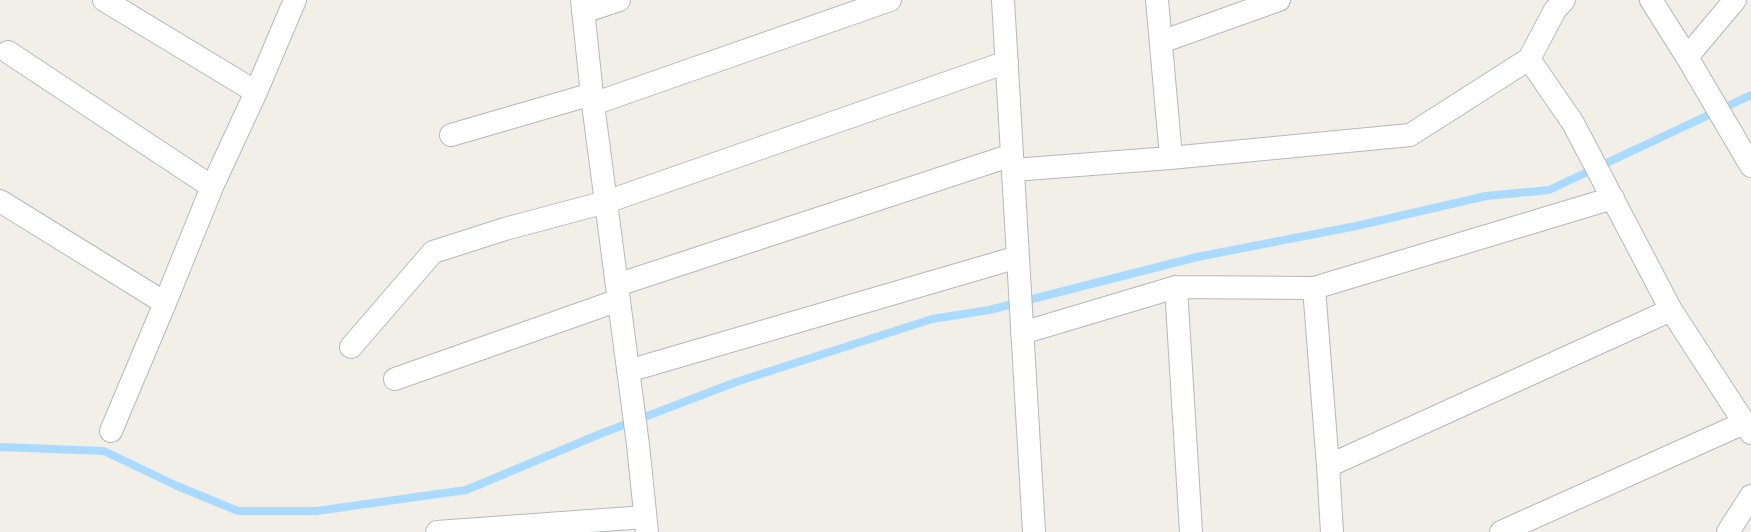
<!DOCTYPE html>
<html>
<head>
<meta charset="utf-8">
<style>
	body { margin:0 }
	canvas { display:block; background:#f1efe8 }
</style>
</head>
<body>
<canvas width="1751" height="532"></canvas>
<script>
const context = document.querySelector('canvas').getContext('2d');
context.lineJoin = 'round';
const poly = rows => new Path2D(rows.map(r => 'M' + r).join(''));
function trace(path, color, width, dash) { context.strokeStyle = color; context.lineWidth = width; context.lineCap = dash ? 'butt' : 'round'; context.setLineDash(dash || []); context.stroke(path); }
trace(poly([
	[0,447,104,451,175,485,238,511,316,511,466,490,600,434,736,382,932,319,989,310,1197,257,1356,226,1486,196,1549,190,1751,95]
]), '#aadaff', 8);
const minor = poly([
	[104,0,256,92],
	[582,0,593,104,638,445,647,532],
	[1003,0,1034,532],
	[1157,0,1171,157],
	[1651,0,1687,57,1751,166],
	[583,12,619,0],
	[1161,42,1279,0],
	[8,52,212,187],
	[1687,57,1735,0],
	[1529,59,1573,123,1671,310,1751,433],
	[593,104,890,0],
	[451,135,592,94],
	[1013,170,1170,158,1410,135,1529,59,1555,10,1564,0],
	[0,201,165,303],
	[617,285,1012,155],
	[1176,287,1191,532],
	[1314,288,1328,466,1332,532],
	[1022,333,1176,287,1314,288,1613,198],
	[351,347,433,252,505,229,606,202,1007,62],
	[628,371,1018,257],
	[395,379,619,300],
	[111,431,165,303,212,187,256,92,295,0],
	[1328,466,1671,310],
	[437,532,645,517],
	[1501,532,1744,423],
	[1728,532,1751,496]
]);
trace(minor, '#b5b8bc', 24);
trace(minor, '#fff', 22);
</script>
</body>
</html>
